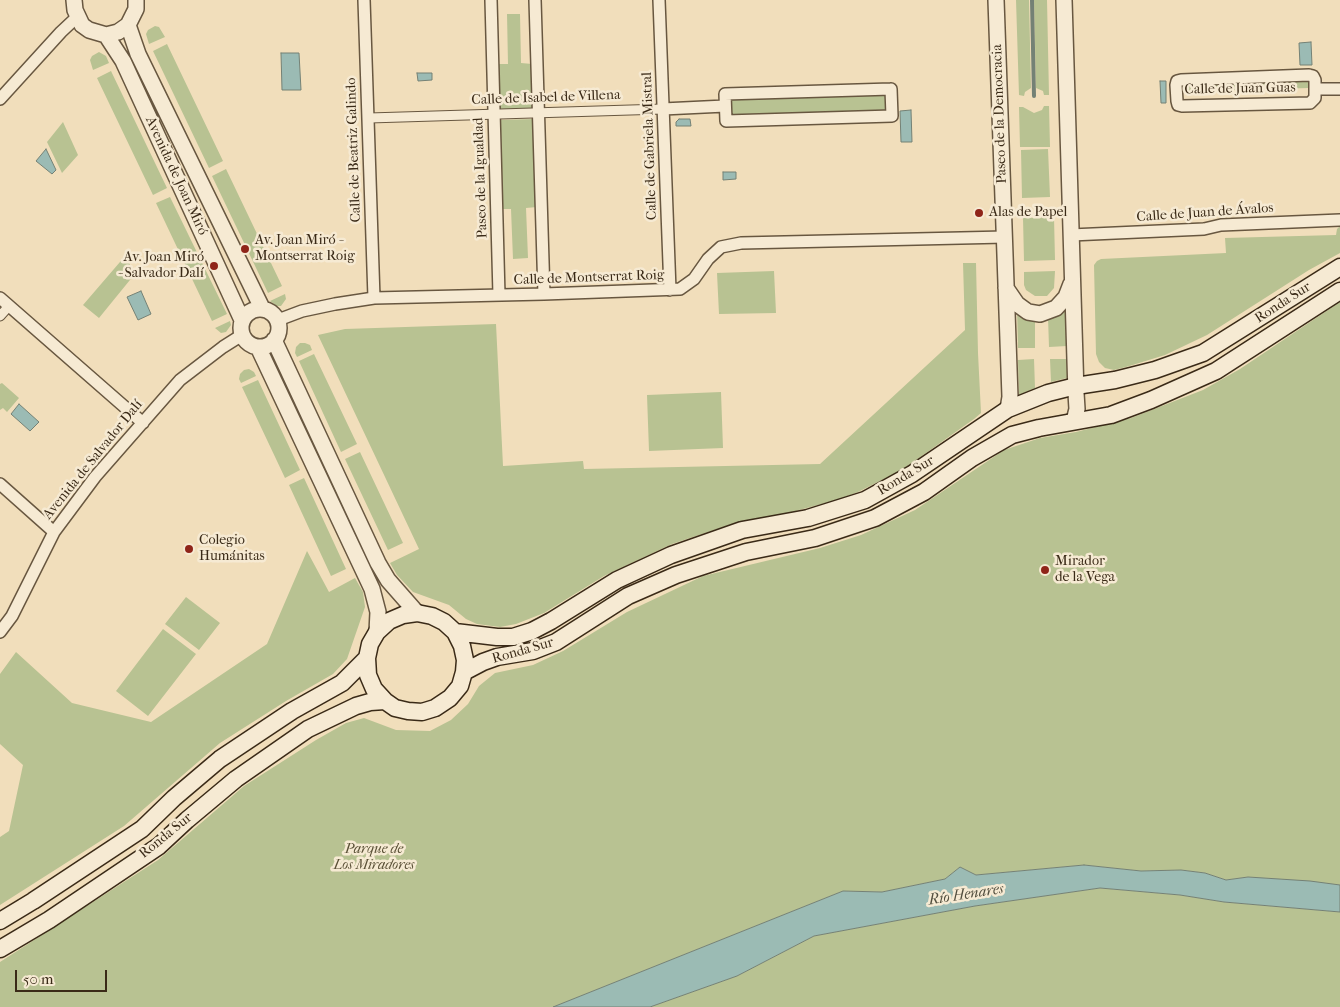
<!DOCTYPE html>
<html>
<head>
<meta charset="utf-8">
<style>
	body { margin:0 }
	#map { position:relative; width:1340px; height:1007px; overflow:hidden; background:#f1debb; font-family:"IM FELL French Canon",serif }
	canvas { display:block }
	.scale { position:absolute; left:15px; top:970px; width:92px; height:22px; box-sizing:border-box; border:2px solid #3a2a17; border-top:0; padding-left:6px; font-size:15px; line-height:18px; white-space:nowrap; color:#3a2a17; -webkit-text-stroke:4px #f6ead3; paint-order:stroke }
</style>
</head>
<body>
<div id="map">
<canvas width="1340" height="1007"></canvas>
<div class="scale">50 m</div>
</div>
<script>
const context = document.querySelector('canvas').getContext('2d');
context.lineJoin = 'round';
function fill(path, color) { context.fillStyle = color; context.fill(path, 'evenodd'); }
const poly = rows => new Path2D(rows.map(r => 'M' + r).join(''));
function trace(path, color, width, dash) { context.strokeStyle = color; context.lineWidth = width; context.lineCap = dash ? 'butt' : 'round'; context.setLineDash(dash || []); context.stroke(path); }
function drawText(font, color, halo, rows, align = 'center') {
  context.font = font + ' "IM FELL French Canon",serif'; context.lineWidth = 5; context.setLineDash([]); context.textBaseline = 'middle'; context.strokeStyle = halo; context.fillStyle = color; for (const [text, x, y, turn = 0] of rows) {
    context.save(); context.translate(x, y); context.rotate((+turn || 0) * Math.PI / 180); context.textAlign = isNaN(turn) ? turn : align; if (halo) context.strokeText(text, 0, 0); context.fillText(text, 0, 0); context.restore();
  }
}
fill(poly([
	[1016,0,1029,0,1031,88,1025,92,1024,96,1019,95],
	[1034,0,1047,0,1049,95,1044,95,1043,91,1036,88],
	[507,14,520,14,521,63,532,64,533,110,497,110,497,64,508,64],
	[155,26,159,27,165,37,149,44,146,34,148,30],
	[167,44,223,161,209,168,153,51],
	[99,52,106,56,109,63,93,70,90,60,92,56],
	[111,71,167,188,153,195,97,78],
	[1308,81,1308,88,1181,92,1181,85],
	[885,94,886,111,732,115,731,99],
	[1044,106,1049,106,1050,147,1020,147,1019,107,1023,107,1034,113,1042,110],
	[534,119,537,207,526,208,528,258,513,259,511,209,501,209,498,120],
	[63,122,78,155,62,173,47,142],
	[1048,149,1050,197,1022,198,1021,150],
	[226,169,282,286,268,293,212,176],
	[170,197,227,314,212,321,156,203],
	[1054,217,1055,260,1024,261,1023,218],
	[1340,226,1340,253,1309,270,1207,335,1165,355,1126,367,1114,370,1105,368,1099,362,1096,354,1094,265,1097,261,1101,259,1226,253,1225,238,1336,235,1337,229],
	[126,255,134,275,99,318,83,305],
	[963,263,976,263,978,353,981,413,974,419,902,470,858,492,840,499,792,512,732,524,672,544,604,576,544,613,516,624,500,627,477,624,466,619,449,605,413,592,397,575,390,563,419,549,318,335,345,329,496,324,503,466,583,461,584,469,820,464,965,330],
	[774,271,776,313,719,314,717,273],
	[1055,271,1054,288,1047,296,1035,296,1026,290,1024,285,1024,272],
	[285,294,286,299,281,306,277,306,270,301],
	[1340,302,1340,885,1248,877,1226,880,1205,873,1181,870,1141,871,1084,865,976,875,960,867,945,879,882,892,843,891,553,1007,0,1007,0,962,158,860,244,786,316,740,346,723,364,718,396,730,430,731,451,720,468,704,479,686,495,673,533,665,563,651,627,612,703,576,820,548,861,535,915,510,1004,450,1040,438,1076,432,1131,418,1203,390,1240,369],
	[1065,308,1067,346,1049,347,1048,317],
	[1017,310,1035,318,1035,348,1018,348],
	[230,321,231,325,226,332,221,333,215,328],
	[300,343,305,343,310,345,312,350,297,357,295,353,296,347],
	[314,354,357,444,341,452,299,361],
	[1034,359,1035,388,1019,395,1018,360],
	[1050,359,1067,359,1067,378,1051,382],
	[249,369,254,372,256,376,241,383,239,379,240,374,244,370],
	[258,380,300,470,285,478,242,387],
	[2,383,19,398,7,412,3,408,0,410,0,384],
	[721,392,723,448,649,451,647,395],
	[360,452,403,543,388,550,345,459],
	[304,478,346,569,331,576,289,485],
	[307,551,329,592,355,578,363,592,365,607,347,659,333,674,286,701,220,743,124,826,0,905,0,837,9,831,23,765,0,744,0,674,16,652,72,703,151,722,267,644],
	[186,597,220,623,199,650,165,624],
	[163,629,196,654,148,716,116,691],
	[1100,888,1180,895,1224,902,1340,912,1340,1007,650,1007,737,976,814,936,975,906]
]), '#b8c292');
const water = poly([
	[1311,42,1312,65,1300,65,1299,43,1311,42],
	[281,53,299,53,301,90,282,90,281,53],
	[417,73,432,73,432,80,418,81,417,73],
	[1160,81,1166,81,1166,103,1161,103,1160,81],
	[911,110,912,142,901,142,900,111,911,110],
	[679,119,690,119,691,126,676,126,676,122,679,119],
	[46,149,56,170,52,174,36,161,46,149],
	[723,172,736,172,736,179,723,180,723,172],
	[141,291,151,314,138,320,127,297,141,291],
	[19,404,39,422,30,431,11,414,19,404],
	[1084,865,1141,871,1181,870,1205,873,1226,880,1248,877,1310,881,1340,885,1340,912,1224,902,1180,895,1100,888,975,906,814,936,737,976,650,1007,553,1007,843,891,882,892,945,879,960,867,976,875,1084,865]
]);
fill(water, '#9bbbb4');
trace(water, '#748175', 1);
trace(poly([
	[1032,0,1034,96]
]), '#748175', 4);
const pedestrian = poly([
	[369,118,663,109],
	[0,316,9,306]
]);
const minor = poly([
	[364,0,374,298],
	[491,0,499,295],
	[535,0,544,294],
	[659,0,670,290],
	[1309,75,1313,76,1315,80,1315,98,1310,103,1182,106,1178,105,1177,101,1176,85,1177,81,1181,80,1309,75],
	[891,89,892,116,726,121,725,94,891,89],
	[1315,89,1340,89],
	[0,99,61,32,77,17],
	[663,109,725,106],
	[1071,235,1204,229,1221,225,1340,220],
	[0,298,143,423],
	[278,320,302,311,335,304,374,298,544,294,680,289,694,279,708,259,721,247,741,243,1005,237],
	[0,484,54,532],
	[0,632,12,616,54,532,95,477,180,380,223,347,242,335]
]);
const tertiary = poly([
	[74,0,75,10,82,25,89,30,106,35,118,32,128,25,136,9,136,0],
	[996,0,1010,397,1008,409],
	[1064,0,1076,393,1077,409,1074,421],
	[128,25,138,54,262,308],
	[106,35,123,61,242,320],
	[1006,288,1017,304,1028,312,1040,314,1056,308,1066,297,1071,284],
	'241 328a19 19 0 1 1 38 0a19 19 0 1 1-38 0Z',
	[274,340,378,563,388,580,417,613],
	[258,347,372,589,378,612,377,632]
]);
const secondary = poly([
	[455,632,497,637,513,637,532,631,551,621,617,580,671,555,742,530,808,518,865,500,912,474,1008,409,1048,393,1076,386,1115,380,1155,370,1203,353,1340,267],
	[464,672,483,662,497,657,533,651,556,642,628,596,676,575,746,552,815,538,875,518,924,492,972,458,1012,435,1039,428,1111,415,1151,400,1216,371,1340,291],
	[0,921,33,901,142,829,174,798,220,759,292,711,342,683,367,658],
	[0,949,49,920,159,846,187,820,236,779,308,729,356,706,370,702,385,701,395,708,408,711,422,712,435,708,450,698,460,686,464,672,465,660,462,646,455,632,444,622,432,616,417,613,403,615,389,621,377,632,370,644,367,658,368,675,374,689,385,701]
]);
trace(pedestrian, '#685740', 11);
trace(minor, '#685740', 14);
trace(tertiary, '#685740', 18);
trace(secondary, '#3a2a17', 19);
trace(pedestrian, '#f6ead3', 9);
trace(minor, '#f6ead3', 11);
trace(tertiary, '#f6ead3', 15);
trace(secondary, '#f6ead3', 16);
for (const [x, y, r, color] of [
	[979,213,5,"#8f2418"],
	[245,249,5,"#8f2418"],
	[214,266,5,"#8f2418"],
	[189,549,5,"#8f2418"],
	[1045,570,5,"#8f2418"]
]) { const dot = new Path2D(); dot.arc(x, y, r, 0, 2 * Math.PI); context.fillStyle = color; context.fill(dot); trace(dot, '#f6ead3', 2); }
drawText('14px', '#3a2a17', '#f6ead3', [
	["Calle de Juan Guas",1240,89,-1],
	["Calle de Isabel de Villena",546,98,-2],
	["Paseo de la Democracia",1000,114,-92],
	["Calle de Gabriela Mistral",650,146,-92],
	["Calle de Beatriz Galindo",354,150,-92],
	["Avenida de Joan Miró",176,176,65],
	["Paseo de la Igualdad",481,178,-92],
	["Calle de Juan de Ávalos",1205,213,-4],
	["Calle de Montserrat Roig",589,278,-2],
	["Ronda Sur",1283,303,-33],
	["Avenida de Salvador Dalí",93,460,-51],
	["Ronda Sur",906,476,-31],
	["Ronda Sur",523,651,-16],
	["Ronda Sur",166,836,-39]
]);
drawText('14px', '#3a2a17', '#f6ead3', [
	["Alas de Papel",989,213],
	["Av. Joan Miró -",255,241],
	["Montserrat Roig",255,257],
	["Av. Joan Miró",204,258,"right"],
	["- Salvador Dalí",204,274,"right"],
	["Colegio",199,541],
	["Humánitas",199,557],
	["Mirador",1055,562],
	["de la Vega",1055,578]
], 'left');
drawText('italic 14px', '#5a5036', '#f6ead3', [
	["Parque de",374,850],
	["Los Miradores",374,866]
]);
drawText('italic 15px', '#524e3e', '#f6ead3', [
	["Río Henares",966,895,-9]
]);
</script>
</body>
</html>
